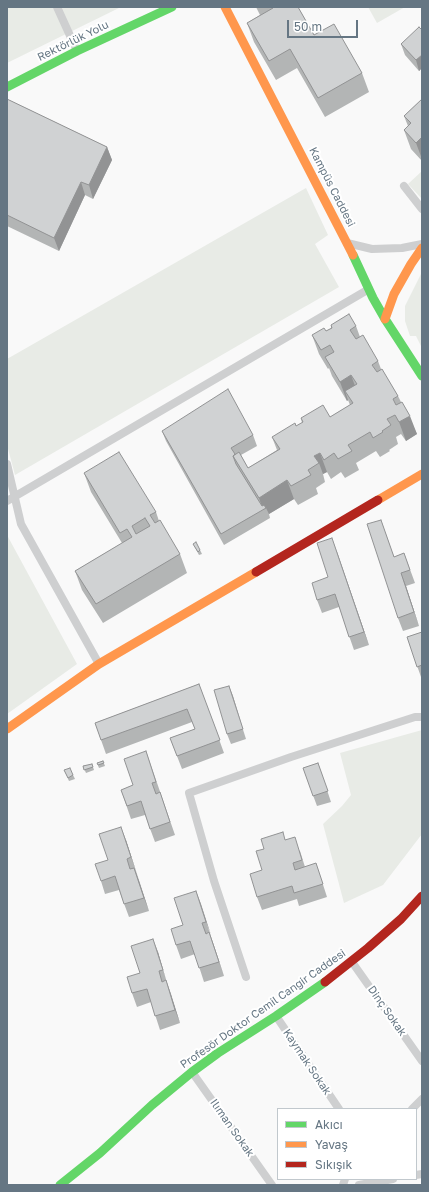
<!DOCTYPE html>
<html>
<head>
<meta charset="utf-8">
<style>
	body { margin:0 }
	#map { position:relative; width:429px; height:1192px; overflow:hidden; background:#f9f9f9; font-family:"Golos Text",sans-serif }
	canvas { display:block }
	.frame { position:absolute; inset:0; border:8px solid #657683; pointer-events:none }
	.legend { position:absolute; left:277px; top:1108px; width:140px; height:72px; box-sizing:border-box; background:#fff; border:1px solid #c1c8cd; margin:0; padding:5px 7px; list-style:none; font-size:12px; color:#657683 }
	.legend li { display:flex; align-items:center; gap:8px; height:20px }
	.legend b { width:20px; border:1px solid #c1c8cd }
	.scale { position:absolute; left:287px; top:20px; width:71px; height:18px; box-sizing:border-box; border:2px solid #657683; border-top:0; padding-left:5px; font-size:12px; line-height:14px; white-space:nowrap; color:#657683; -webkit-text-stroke:3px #fff; paint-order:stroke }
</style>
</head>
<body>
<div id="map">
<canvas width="429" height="1192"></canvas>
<div class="frame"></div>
<ul class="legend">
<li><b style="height:5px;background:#63d668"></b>Akıcı</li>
<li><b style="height:5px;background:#ff974d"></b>Yavaş</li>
<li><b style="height:5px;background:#b3261e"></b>Sıkışık</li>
</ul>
<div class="scale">50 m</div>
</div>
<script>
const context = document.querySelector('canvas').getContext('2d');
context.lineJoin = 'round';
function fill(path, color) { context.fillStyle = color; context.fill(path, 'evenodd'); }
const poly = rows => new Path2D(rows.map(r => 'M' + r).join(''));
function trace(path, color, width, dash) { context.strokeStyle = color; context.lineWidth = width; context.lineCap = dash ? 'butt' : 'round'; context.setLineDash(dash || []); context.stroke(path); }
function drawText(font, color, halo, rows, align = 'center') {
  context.font = font + ' "Golos Text",sans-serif'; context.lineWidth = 4; context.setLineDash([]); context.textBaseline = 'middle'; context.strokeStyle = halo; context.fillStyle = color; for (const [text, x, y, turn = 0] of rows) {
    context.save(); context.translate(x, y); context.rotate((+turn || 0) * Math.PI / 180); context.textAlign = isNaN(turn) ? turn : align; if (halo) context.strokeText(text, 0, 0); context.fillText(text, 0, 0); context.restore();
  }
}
fill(poly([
	[7,7,121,7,7,63],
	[368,7,405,7,377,23],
	[422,171,422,199,408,184],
	[306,188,328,235,315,244,339,287,15,475,7,445,7,359],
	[422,272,422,348,416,336,410,336,405,321,405,306],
	[7,535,77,664,7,714],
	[422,730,422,834,383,885,344,903,323,824,342,806,351,795,340,753]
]), '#e8ebe6');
trace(poly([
	[57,7,77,51],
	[404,186,422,209],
	[347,243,372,249,402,248,422,244],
	[7,464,21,524,99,664],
	[7,501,369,289],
	[352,962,422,1061],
	[246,977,214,881,189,793,291,757,415,717,422,717],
	[276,1016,339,1109],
	[192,1072,272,1185],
	[412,1109,422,1099],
	[416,1175,422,1174],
	[343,1185,345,1179],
	[359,1185,393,1179]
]), '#cecfd0', 8);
trace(poly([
	[7,87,77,51,172,7],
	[353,255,373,298,385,319,422,376],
	[60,1185,100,1153,152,1105,192,1072,218,1053,276,1016,325,982]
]), '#63d668', 9);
trace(poly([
	[225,7,353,255],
	[385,319,394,294,411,264,422,248],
	[378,500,422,474],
	[7,729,99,664,256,572]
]), '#ff974d', 9);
trace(poly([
	[256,572,378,500],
	[325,982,368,948,401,919,422,896]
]), '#b3261e', 9);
fill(poly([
	[256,7,298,7,314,35,362,73,369,92,325,117,297,68,276,80,254,42,247,23,260,15],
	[422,29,422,68,419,71,405,55,401,44],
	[7,99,107,147,112,160,93,199,85,195,59,251,7,226],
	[422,99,422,161,411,149,404,130,408,126,404,116],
	[331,325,356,326,360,337,378,361,381,369,398,396,417,434,406,441,401,434,396,437,398,444,389,450,390,451,380,457,376,451,356,463,359,470,345,478,341,472,331,479,327,472,323,474,325,482,316,488,318,494,298,505,294,499,269,514,270,518,224,545,166,441,162,431,253,435,257,446,241,455,248,468,277,450,272,437,296,426,302,423,301,418,330,417,350,405,348,400,347,401,332,376,329,368,328,369,319,354,312,335,326,331,331,328],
	[84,473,156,512,159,521,180,554,187,573,103,623,82,590,75,571,122,543,91,492],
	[381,520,394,557,404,553,415,583,406,586,419,626,403,631,398,618],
	[193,544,200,550,202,554,199,555],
	[337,552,369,645,354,650,339,607,322,613,317,600,328,577],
	[422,632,422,676,421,677,407,637],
	[199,684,224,753,182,769,170,738,195,729,192,722,106,754,95,723],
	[229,686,246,739,231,744,227,734],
	[146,751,175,835,155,842,145,815,131,819,121,790,133,785],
	[103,761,105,766,99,768,97,763],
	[318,763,331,802,317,806,303,768],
	[92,764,94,770,86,773,83,766],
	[64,770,73,775,75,779,69,781],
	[126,840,149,911,129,917,119,890,105,894,101,881,108,860],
	[285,840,300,851,305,867,316,863,327,897,299,906,297,899,262,910,257,897,262,870,264,849],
	[196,891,224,976,204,982,195,954,181,959,176,945],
	[158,952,167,983,180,1023,160,1030,151,1002,137,1007,132,993,140,973]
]), '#b3b5b5');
fill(poly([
	[422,55,422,68,419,71,416,60],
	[422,137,422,159,416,143],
	[107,147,112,160,93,199,89,185],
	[81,182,85,195,59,251,54,238],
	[351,375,358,394,345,391,348,400,347,401,340,382],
	[410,416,417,434,406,441,399,422],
	[320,453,327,472,323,474,319,463,314,456],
	[287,480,294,499,269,514,266,508,263,510,259,498],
	[332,538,337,552,369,645,364,632],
	[401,573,406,586,419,626,414,612],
	[229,686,233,696,246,739,243,729],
	[121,827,126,840,136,871,131,857],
	[134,868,139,881,149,911,144,898],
	[196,891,201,904,211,935,206,922],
	[209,932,214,946,224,976,219,962],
	[153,939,158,952,167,983,163,970],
	[166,980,171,994,180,1023,175,1010]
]), '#929394');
const building = poly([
	[272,7,298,7,314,35,334,24,362,73,318,98,290,49,269,61,247,23,273,8,272,7],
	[419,27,421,29,422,29,422,55,416,60,401,44,419,27],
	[7,99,107,147,89,185,81,182,54,238,7,215,7,99],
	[422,99,422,137,416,143,404,130,411,123,404,116,422,99],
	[349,314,356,326,350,330,356,339,363,335,378,361,372,365,377,372,382,369,398,396,393,399,396,405,402,402,410,416,399,422,395,415,387,419,391,425,382,431,383,432,373,438,370,432,348,445,352,451,338,459,334,453,324,460,320,453,314,456,319,463,308,470,311,475,291,486,287,480,259,498,233,456,239,452,248,468,280,449,272,437,295,423,296,426,303,422,301,418,323,405,330,417,353,403,345,391,357,384,351,375,340,382,325,357,334,352,330,345,321,350,312,335,324,328,326,331,332,328,331,325,349,314],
	[228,389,253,435,231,448,235,454,233,456,236,464,262,506,264,505,266,508,221,534,162,431,228,389],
	[119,452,156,512,150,515,155,523,160,520,180,554,96,604,75,571,132,537,127,529,120,533,84,473,119,452],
	[145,518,150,526,136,534,132,526,145,518],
	[381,520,394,557,404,553,410,570,401,573,414,612,398,618,367,524,381,520],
	[332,538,364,632,349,637,335,594,317,600,312,583,328,577,317,543,332,538],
	[196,542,200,550,198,552,193,544,196,542],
	[422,632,422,665,417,667,407,637,422,632],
	[199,684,220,740,177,756,170,738,195,729,187,709,101,740,95,723,199,684],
	[229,686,243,729,227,734,214,690,229,686],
	[146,751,156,782,152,783,156,794,160,792,170,822,150,829,141,801,127,806,121,790,133,785,124,759,146,751],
	[103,761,104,763,98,765,97,763,103,761],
	[318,763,328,791,313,796,303,768,318,763],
	[92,764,93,767,84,770,83,766,92,764],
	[70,768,73,775,68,778,64,770,70,768],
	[121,827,131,857,127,859,130,869,134,868,144,898,124,904,115,876,101,881,95,864,108,860,99,834,121,827],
	[283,832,285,840,295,837,302,860,293,863,295,870,316,863,323,884,294,893,292,886,257,897,250,874,262,870,256,851,264,849,261,839,283,832],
	[196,891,206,922,202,923,206,934,209,932,219,962,199,968,190,941,176,945,171,929,183,925,174,898,196,891],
	[153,939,163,970,159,971,162,982,166,980,175,1010,155,1016,147,989,132,993,127,977,140,973,131,946,153,939]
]);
fill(building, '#d0d2d3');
trace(building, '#929394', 1);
drawText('11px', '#657683', '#fff', [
	["Rektörlük Yolu",73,41,-26],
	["Kampüs Caddesi",332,187,63],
	["Profesör Doktor Cemil Cangir Caddesi",263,1009,-35],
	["Dinç Sokak",387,1011,55],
	["Kaymak Sokak",307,1062,56],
	["Ilıman Sokak",232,1128,55]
]);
</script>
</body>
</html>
